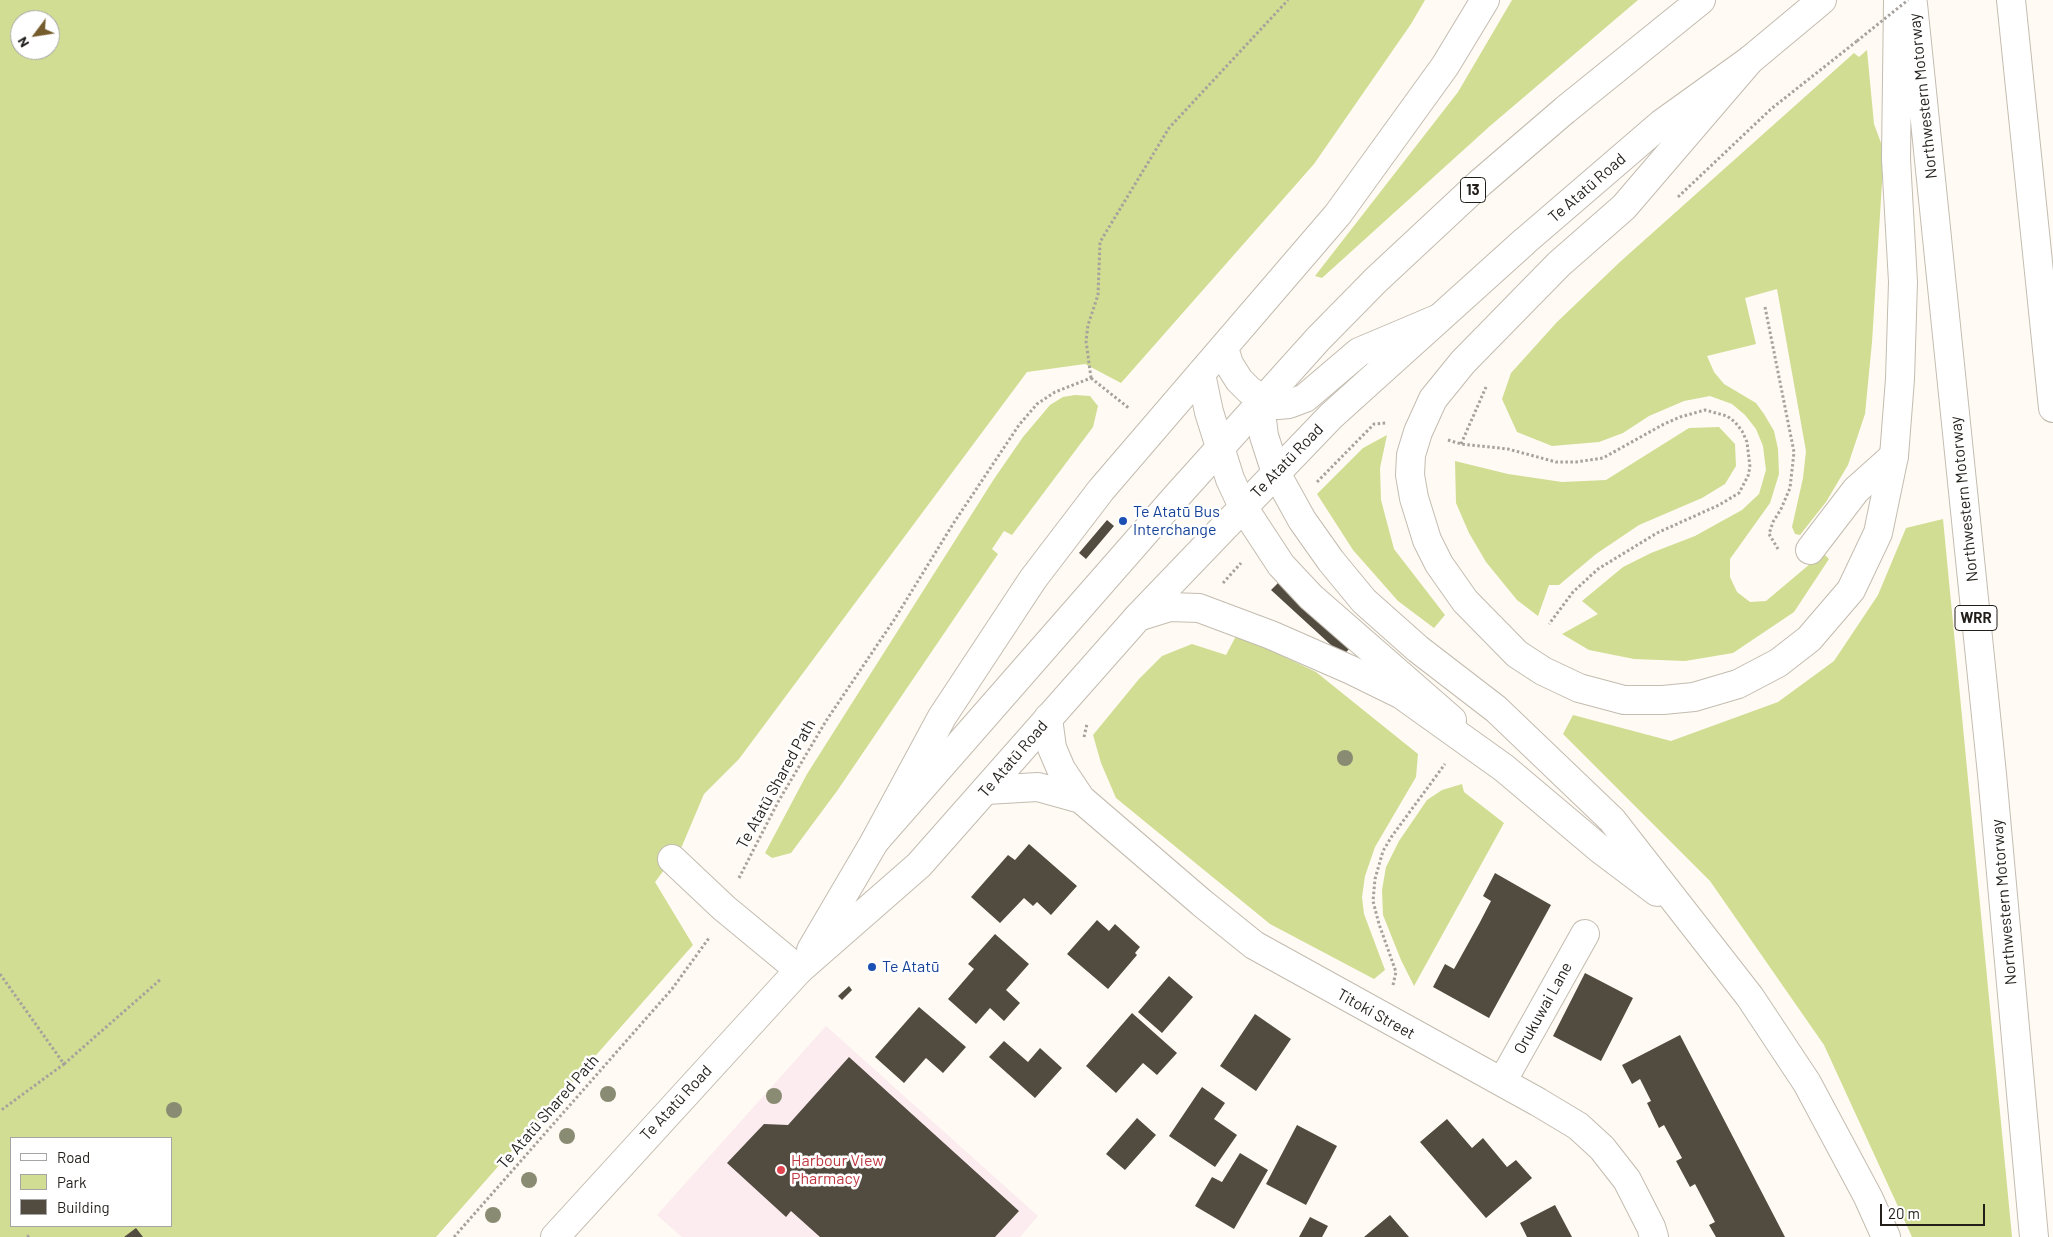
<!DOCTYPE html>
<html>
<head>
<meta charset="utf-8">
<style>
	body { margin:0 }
	#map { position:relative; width:2053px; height:1237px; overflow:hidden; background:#fffaf3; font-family:Barlow,sans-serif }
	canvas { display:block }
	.legend { position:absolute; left:10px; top:1137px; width:162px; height:90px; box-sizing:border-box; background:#fff; border:1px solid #a7a5a4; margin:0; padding:6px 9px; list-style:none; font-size:15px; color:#221f1b }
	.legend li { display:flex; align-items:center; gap:10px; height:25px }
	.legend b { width:25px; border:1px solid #a7a5a4 }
	.north { position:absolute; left:10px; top:10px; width:50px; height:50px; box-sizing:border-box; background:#fff; border:1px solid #a7a5a4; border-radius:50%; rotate:239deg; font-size:14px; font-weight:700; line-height:20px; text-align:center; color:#221f1b }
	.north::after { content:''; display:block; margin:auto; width:18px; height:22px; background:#745c2d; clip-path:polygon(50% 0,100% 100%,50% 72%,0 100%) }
	.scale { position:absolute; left:1880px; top:1204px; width:105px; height:22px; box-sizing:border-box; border:2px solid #221f1b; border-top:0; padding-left:6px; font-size:15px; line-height:18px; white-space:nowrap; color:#221f1b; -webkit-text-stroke:4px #fff; paint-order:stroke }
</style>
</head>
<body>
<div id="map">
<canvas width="2053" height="1237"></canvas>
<ul class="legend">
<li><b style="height:6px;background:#fff"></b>Road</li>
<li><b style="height:14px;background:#d1dd92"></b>Park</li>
<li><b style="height:14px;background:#514b40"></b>Building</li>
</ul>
<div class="north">N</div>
<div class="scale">20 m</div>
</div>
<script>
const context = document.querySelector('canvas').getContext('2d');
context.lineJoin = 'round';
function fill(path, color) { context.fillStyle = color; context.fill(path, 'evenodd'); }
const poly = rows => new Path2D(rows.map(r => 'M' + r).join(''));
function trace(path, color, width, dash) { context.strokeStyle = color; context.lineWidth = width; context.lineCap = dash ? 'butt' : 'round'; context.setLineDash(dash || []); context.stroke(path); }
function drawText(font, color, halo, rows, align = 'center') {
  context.font = font + ' Barlow,sans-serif'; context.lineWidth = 5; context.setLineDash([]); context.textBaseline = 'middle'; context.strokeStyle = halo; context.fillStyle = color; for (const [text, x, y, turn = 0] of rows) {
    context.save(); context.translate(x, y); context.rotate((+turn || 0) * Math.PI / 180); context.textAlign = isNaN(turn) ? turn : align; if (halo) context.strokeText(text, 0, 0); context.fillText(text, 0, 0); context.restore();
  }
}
fill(poly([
	[826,1026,1038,1216,1020,1237,682,1237,657,1215]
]), '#fcecef');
fill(poly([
	[0,0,1425,0,1411,24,1314,164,1121,383,1085,364,1027,372,739,759,704,794,682,846,655,882,693,945,436,1237,0,1237],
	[20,20,50,20,50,50,20,50],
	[11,1138,171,1138,171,1226,11,1226],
	[1512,0,1638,0,1490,126,1322,278,1315,276,1458,92],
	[1867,50,1874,124,1884,151,1872,342,1865,414,1848,465,1826,502,1800,535,1795,534,1792,527,1803,478,1806,451,1777,289,1745,298,1756,344,1707,356,1714,372,1724,384,1756,403,1764,414,1774,431,1778,449,1779,474,1770,503,1730,559,1730,577,1737,592,1750,602,1766,601,1823,553,1829,559,1794,612,1733,653,1685,661,1634,659,1589,650,1562,634,1598,614,1582,601,1623,567,1651,553,1695,536,1742,510,1759,494,1766,470,1763,446,1756,429,1745,415,1732,404,1710,396,1684,401,1649,416,1623,433,1599,442,1552,446,1517,432,1502,399,1511,373,1557,322,1621,261,1854,53,1859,57],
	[1075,395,1090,396,1098,406,1093,427,1012,535,1004,531,992,549,998,554,837,791,791,853,772,858,765,853,807,774,994,479,1023,437,1050,405,1063,397],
	[1719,427,1735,444,1736,466,1725,484,1702,498,1639,525,1596,554,1559,585,1549,585,1538,616,1517,600,1486,562,1469,533,1456,503,1455,461,1508,474,1562,482,1606,480,1689,428],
	[1387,435,1380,468,1381,500,1394,549,1445,615,1434,628,1398,601,1353,550,1317,494,1363,448],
	[1943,519,2012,1237,1912,1237,1824,1045,1710,881,1563,734,1573,715,1671,741,1778,702,1834,661,1878,595,1906,528],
	[1237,634,1316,672,1418,754,1416,777,1375,847,1365,876,1362,897,1364,914,1385,970,1374,979,1270,924,1116,798,1101,763,1093,735,1139,679,1162,656,1192,644,1226,655],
	[1462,784,1464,792,1504,823,1414,986,1401,960,1383,915,1382,890,1386,867,1399,841,1427,800,1442,790]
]), '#d1dd92');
fill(poly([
	[1107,520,1114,526,1086,559,1079,553],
	[1278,583,1349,649,1343,656,1271,590],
	[1029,844,1077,886,1051,915,1037,902,1033,906,1024,898,1000,923,971,897,1008,855,1015,860],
	[1495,873,1551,905,1489,1018,1433,987,1445,964,1454,969,1479,924,1491,901,1483,896],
	[1097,920,1109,931,1115,924,1140,947,1135,953,1137,955,1108,989,1067,954],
	[995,934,1029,964,1006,990,1020,1003,1004,1021,990,1008,976,1024,948,999,974,969,968,964],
	[1585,973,1633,998,1601,1061,1553,1036],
	[1169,976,1193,997,1162,1033,1138,1012],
	[849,986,852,990,842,1000,838,996],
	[919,1007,966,1047,943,1073,926,1058,904,1083,875,1057],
	[1132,1013,1177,1053,1157,1075,1143,1063,1116,1093,1086,1066],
	[1255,1014,1291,1039,1256,1091,1220,1066],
	[1680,1035,1785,1237,1716,1237,1709,1225,1715,1222,1695,1184,1690,1187,1676,1161,1682,1158,1664,1125,1659,1128,1647,1103,1651,1101,1640,1079,1632,1084,1622,1065],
	[1004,1041,1028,1062,1040,1048,1062,1068,1035,1098,989,1057],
	[849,1057,1019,1211,995,1237,820,1237,791,1211,786,1217,727,1163,764,1124,788,1125],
	[1202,1087,1225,1103,1214,1119,1237,1135,1215,1167,1169,1136],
	[1137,1118,1156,1135,1125,1170,1106,1154],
	[1447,1119,1472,1148,1483,1138,1507,1167,1516,1160,1532,1178,1486,1218,1420,1142],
	[1297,1125,1337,1146,1306,1205,1266,1184],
	[1240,1153,1268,1170,1234,1229,1195,1206,1212,1177,1222,1182],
	[1555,1205,1572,1237,1527,1237,1520,1223],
	[1390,1215,1409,1237,1364,1237],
	[1310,1217,1328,1226,1322,1237,1299,1237],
	[136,1228,143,1237,124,1237]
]), '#514b40');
const minor = poly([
	[1201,374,1209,412,1230,479,1243,507,1281,565,1311,597,1452,720],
	[1810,550,1856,490,1894,456],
	[1048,718,1052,748,1061,769,1081,799,1202,903,1254,945,1538,1102,1578,1126,1602,1148,1627,1180,1651,1227,1654,1237],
	[986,790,1038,787,1081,799],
	[672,859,724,908,799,970],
	[1502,1082,1585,934]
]);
const major = poly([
	[811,950,875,841,1176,497,1318,339,1376,280,1480,183,1565,110,1701,0],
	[555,1237,799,970,919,865,1138,617,1331,416,1525,241,1661,124,1750,60,1822,0]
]);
const highway = poly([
	[2011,0,2053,408],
	[1913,4,1992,774,2034,1237],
	[1750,60,1624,207,1559,264,1463,362,1433,399,1418,432,1411,455,1410,475,1414,498,1427,540,1439,564,1465,601,1517,654,1543,671,1579,688,1624,700,1663,700,1694,697,1738,684,1778,663,1809,639,1851,590,1878,533,1894,456,1900,379,1903,282,1896,159,1898,0],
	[1224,348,1229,364,1239,380,1249,390,1262,399,1278,405,1289,404,1305,398,1359,352,1437,319],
	[1262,399,1262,420,1264,436,1276,473,1302,520,1331,561,1364,601,1418,649,1496,709,1612,820,1750,997,1807,1083,1868,1197,1886,1237],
	[1138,617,1170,607,1199,608,1271,635,1351,670,1402,695,1504,768,1600,849,1657,892],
	[875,841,942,717,1033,579,1101,490,1338,214,1445,66,1485,0]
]);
trace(minor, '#c3bcb0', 30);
trace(major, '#c3bcb0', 30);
trace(highway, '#c3bcb0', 30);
trace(poly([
	[1678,197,1771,109,1857,41],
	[1765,307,1794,452,1790,488,1781,509,1773,522,1769,534,1778,549],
	[1091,378,1086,341,1088,325,1098,295,1100,242,1169,128,1288,0],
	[1091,378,1130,409],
	[1448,440,1461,444,1508,449,1556,462,1576,462,1603,458,1664,424,1680,417,1705,410,1727,416,1735,422,1742,431,1747,442,1750,467,1748,476,1739,493,1719,505,1657,533,1598,569,1573,592,1549,624],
	[1461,444,1486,387],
	[1317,482,1374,424,1386,423],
	[1223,583,1241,563],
	[1084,737,1087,724],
	[739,878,778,802,826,721,894,620,953,524,1019,425,1037,404,1055,392,1091,378],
	[0,974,64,1064,0,1111],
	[1393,985,1396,972,1379,924,1373,901,1375,879,1383,851,1392,836,1445,764],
	[64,1064,161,979],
	[27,1237,30,1235],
	[454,1237,672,989,709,938]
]), '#a7a29d', 3, [2.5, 2.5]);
trace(minor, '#fff', 28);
trace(major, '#fff', 28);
trace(highway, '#fff', 28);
trace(poly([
	[1857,41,1908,0]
]), '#a7a29d', 3, [2.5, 2.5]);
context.fillStyle = '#8a8b73';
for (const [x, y] of [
	[1345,758],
	[608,1094],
	[774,1096],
	[174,1110],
	[567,1136],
	[529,1180],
	[493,1215]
]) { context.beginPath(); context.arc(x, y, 8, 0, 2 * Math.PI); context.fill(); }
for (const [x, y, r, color] of [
	[1123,521,5,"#1a4fb4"],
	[872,967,5,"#1a4fb4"],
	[781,1170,5,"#e0444e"]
]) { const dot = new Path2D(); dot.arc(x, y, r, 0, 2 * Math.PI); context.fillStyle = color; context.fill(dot); trace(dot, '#fff', 2); }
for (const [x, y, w] of [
	[1473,190,25],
	[1976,618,42]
]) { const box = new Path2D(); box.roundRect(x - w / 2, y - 12.5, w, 25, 4); context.fillStyle = '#fff'; context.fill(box); trace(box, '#221f1b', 1); }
drawText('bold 15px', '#221f1b', null, [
	["13",1473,190],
	["WRR",1976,618]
]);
drawText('16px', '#221f1b', '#fff', [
	["Northwestern Motorway",1923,96,-96],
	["Te Atatū Road",1587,188,-41],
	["Te Atatū Road",1287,461,-46],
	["Northwestern Motorway",1964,499,-96],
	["Te Atatū Road",1013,759,-49],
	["Te Atatū Shared Path",776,784,-61],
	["Northwestern Motorway",2004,902,-95],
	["Orukuwai Lane",1543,1008,-61],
	["Titoki Street",1376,1014,29],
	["Te Atatū Road",676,1103,-47],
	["Te Atatū Shared Path",548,1112,-49]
]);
drawText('16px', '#164399', '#fff', [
	["Te Atatū Bus",1133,512],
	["Interchange",1133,530],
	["Te Atatū",882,967]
], 'left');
drawText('16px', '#be3a42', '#fff', [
	["Harbour View",791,1161],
	["Pharmacy",791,1179]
], 'left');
</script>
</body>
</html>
